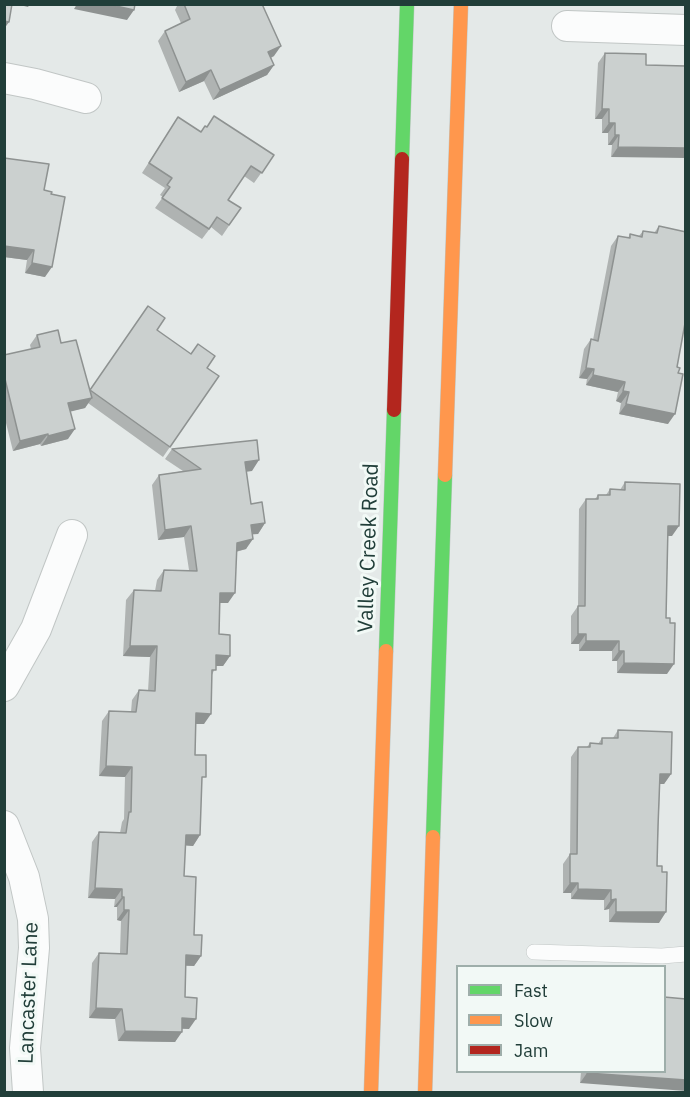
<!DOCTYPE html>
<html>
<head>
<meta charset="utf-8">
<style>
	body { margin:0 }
	#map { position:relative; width:690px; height:1097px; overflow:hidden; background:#e4e9e8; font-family:"IBM Plex Sans",sans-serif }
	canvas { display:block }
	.frame { position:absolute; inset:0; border:6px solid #213e39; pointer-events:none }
	.legend { position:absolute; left:456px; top:965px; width:210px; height:108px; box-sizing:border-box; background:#f2f9f6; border:2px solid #9eaeaa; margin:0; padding:8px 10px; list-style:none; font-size:18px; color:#213e39 }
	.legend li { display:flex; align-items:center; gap:12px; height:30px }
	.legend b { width:30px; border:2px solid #9eaeaa }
</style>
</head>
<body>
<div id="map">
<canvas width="690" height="1097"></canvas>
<div class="frame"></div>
<ul class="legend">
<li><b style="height:8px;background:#63d668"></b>Fast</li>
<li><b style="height:8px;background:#ff974d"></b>Slow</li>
<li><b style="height:8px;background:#b3261e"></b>Jam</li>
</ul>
</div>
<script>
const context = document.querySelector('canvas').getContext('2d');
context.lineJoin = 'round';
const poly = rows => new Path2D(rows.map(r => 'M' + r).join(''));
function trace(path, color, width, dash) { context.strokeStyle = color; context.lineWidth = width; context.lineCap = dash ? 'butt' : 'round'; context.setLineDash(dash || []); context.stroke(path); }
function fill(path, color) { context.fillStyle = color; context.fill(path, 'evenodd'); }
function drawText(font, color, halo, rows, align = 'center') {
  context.font = font + ' "IBM Plex Sans",sans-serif'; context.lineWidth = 6; context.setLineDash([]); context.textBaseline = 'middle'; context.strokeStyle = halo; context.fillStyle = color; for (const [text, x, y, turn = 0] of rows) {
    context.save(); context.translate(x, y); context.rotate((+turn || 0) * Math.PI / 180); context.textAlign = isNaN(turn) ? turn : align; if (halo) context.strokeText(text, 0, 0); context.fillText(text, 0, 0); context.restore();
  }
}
const lane = poly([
	[534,952,662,956,686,954]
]);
const street = poly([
	[567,26,686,30],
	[4,78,35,84,86,98],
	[4,686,36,629,72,535],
	[4,826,24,877,33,919,34,948,25,1048,28,1092]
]);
const fast = poly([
	[402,159,407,4],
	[386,651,394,410],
	[433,837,445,475]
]);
const slow = poly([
	[445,475,461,4],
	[371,1092,386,651],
	[425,1092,433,837]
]);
const jam = poly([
	[394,410,402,159]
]);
trace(lane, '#c1c6c5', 16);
trace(street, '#c1c6c5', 32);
trace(fast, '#bfc7c5', 15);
trace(slow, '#bfc7c5', 15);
trace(jam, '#bfc7c5', 15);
trace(lane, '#fbfcfc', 15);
trace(street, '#fbfcfc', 30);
trace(fast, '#63d668', 14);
trace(slow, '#ff974d', 14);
trace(jam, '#b3261e', 14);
fill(poly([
	[178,4,262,4,274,56,271,58,274,65,267,75,213,100,204,81,179,92,158,41,165,31,181,23,175,10],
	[605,53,646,65,686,66,611,157,612,145,608,145,608,133,602,133,602,119,595,119,598,63],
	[178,117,200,132,274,155,254,183,244,176,228,200,241,208,222,236,211,227,202,239,155,208,163,197,160,195,165,188,142,173],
	[4,158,44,190,45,277,25,273,27,260,4,257],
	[659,226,677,367,668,424,619,414,621,403,616,401,618,392,586,385,587,379,579,378,584,349,591,339,593,340,611,246,618,236,628,238,630,234,639,236,643,231,654,233],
	[157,330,219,376,163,457,88,403,85,408,70,411,68,439,41,446,40,444,13,451,4,415,4,355,31,349,30,345,37,335,61,343,90,390],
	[172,449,252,471,246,471,251,504,265,523,258,534,253,534,246,549,236,552,228,603,220,603,219,634,230,656,223,666,216,666,212,675,204,724,196,724,195,755,202,782,200,835,193,846,185,845,184,876,194,935,201,956,194,966,186,966,185,997,189,1029,182,1029,175,1042,118,1041,115,1019,89,1018,92,963,99,953,120,953,121,921,117,920,117,907,114,907,115,899,88,898,92,842,99,832,120,833,122,822,124,819,125,777,99,776,102,721,109,711,131,712,132,700,139,690,148,691,150,657,123,656,126,600,134,590,155,591,157,580,164,570,189,570,184,537,158,540,152,485,159,475,183,471,165,459],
	[625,482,672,536,668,536,666,618,667,674,617,673,617,661,612,661,612,651,579,651,579,644,571,644,571,616,578,606,579,509,586,499,595,499,598,495,606,495,610,489,620,490],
	[618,730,671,774,664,784,660,784,657,866,659,923,609,922,609,909,604,910,604,900,571,899,571,893,563,893,563,864,570,854,571,757,578,747,587,747,590,743,598,744,602,738,613,738],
	[581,1072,581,1071,664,1071,580,1083]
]), '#afb3b2');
fill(poly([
	[16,4,30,4,28,7],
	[77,4,107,4,134,10,127,20,74,9],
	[4,21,9,22,4,29],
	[281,46,274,56,261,62,268,52],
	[274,65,267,75,213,100,220,90],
	[211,70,204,81,179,92,186,82],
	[602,109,609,109,602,119,595,119],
	[609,123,615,123,608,133,602,133],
	[615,135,619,135,612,145,608,145],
	[618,147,686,148,686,158,611,157],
	[4,246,34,250,27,260,4,257],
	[32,263,52,267,45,277,25,273],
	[586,368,594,369,587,379,579,378],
	[593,375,625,382,618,392,586,385],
	[623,391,629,392,621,403,616,401],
	[92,398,85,408,61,414,68,403],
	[626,404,675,414,668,424,619,414],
	[75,429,68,439,41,446,48,436],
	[48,434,40,444,13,451,20,441],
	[259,460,252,471,238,473,245,462],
	[265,523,258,534,244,535,251,525],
	[191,526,184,537,158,540,165,530],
	[668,526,679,526,672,536,661,536],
	[253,539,246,549,230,553,237,543],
	[220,593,235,593,228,603,213,603],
	[578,634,586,634,579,644,571,644],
	[586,641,619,641,612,651,579,651],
	[130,646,157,646,150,657,123,656],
	[619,651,624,651,617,661,612,661],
	[216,655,230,656,223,666,209,666],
	[624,663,674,664,667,674,617,673],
	[196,713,211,714,204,724,189,724],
	[106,766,132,767,125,777,99,776],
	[660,774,671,774,664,784,653,784],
	[186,835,200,835,193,846,179,845],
	[570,883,578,883,571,893,563,893],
	[95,888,122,889,115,899,88,898],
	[578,889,611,890,604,900,571,899],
	[122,897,124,897,117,907,114,907],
	[616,899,609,909,604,910,611,900],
	[124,910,129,910,121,921,117,920],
	[616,912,666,912,659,923,609,922],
	[186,955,201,956,194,966,179,965],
	[96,1008,122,1009,115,1019,89,1018],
	[182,1018,196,1019,189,1029,175,1028],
	[125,1031,182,1032,175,1042,118,1041],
	[587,1073,686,1080,686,1091,580,1083]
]), '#8e9291');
const building = poly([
	[4,4,12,4,9,22,4,21,4,4],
	[107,4,135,4,134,10,107,4],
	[184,4,262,4,281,46,268,52,274,65,220,90,211,70,186,82,165,31,190,19,184,4],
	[605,53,646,54,646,65,686,66,686,148,618,147,619,135,615,135,615,123,609,123,609,109,602,109,605,53],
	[214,116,274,155,262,173,251,166,228,200,241,208,229,225,217,217,209,229,162,198,170,187,167,185,172,178,149,163,178,117,201,132,205,126,207,127,214,116],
	[4,158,49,164,44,190,52,192,51,194,65,197,52,267,32,263,34,250,4,246,4,158],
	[659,226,686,232,686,318,677,367,680,368,678,373,683,374,675,414,626,404,629,392,623,391,625,382,593,375,594,369,586,368,591,339,598,341,618,236,630,238,630,234,642,237,643,231,657,233,659,226],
	[148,306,165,318,157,330,191,354,198,344,215,356,207,368,219,376,170,447,90,390,148,306],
	[58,330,61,343,76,340,92,398,68,403,75,429,48,436,48,434,20,441,5,379,4,381,4,355,40,347,37,335,58,330],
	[257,440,259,460,245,462,251,504,262,502,265,523,251,525,253,539,237,543,235,593,220,593,219,634,230,635,230,656,216,655,216,670,212,670,211,714,196,713,195,755,206,755,206,777,202,777,200,835,186,835,184,876,196,877,194,935,202,935,201,956,186,955,185,997,197,998,196,1019,182,1018,182,1032,125,1031,122,1009,96,1008,99,953,127,954,129,910,124,910,124,897,122,897,122,889,95,888,99,832,126,833,129,812,131,812,132,767,106,766,109,711,136,712,139,690,155,691,157,646,130,646,134,590,161,591,164,570,197,571,191,526,165,530,159,475,201,469,172,449,257,440],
	[625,482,680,484,679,526,668,526,666,618,670,618,670,623,675,623,674,664,624,663,624,651,619,651,619,641,586,641,586,634,578,634,578,606,585,606,586,499,598,499,598,495,610,495,610,489,625,490,625,482],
	[618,730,672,732,671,774,660,774,658,826,657,866,662,866,662,872,667,872,666,912,616,912,616,899,611,900,611,890,578,889,578,883,570,883,570,854,577,854,578,747,590,747,590,743,602,744,602,738,618,738,618,730],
	[664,997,686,999,686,1080,587,1073,587,1071,664,1071,664,997]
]);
fill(building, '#cbd0cf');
trace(building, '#8e9291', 1.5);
drawText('21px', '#213e39', '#f2f9f6', [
	["Valley Creek Road",369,548,-88],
	["Lancaster Lane",29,993,-88]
]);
</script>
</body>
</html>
